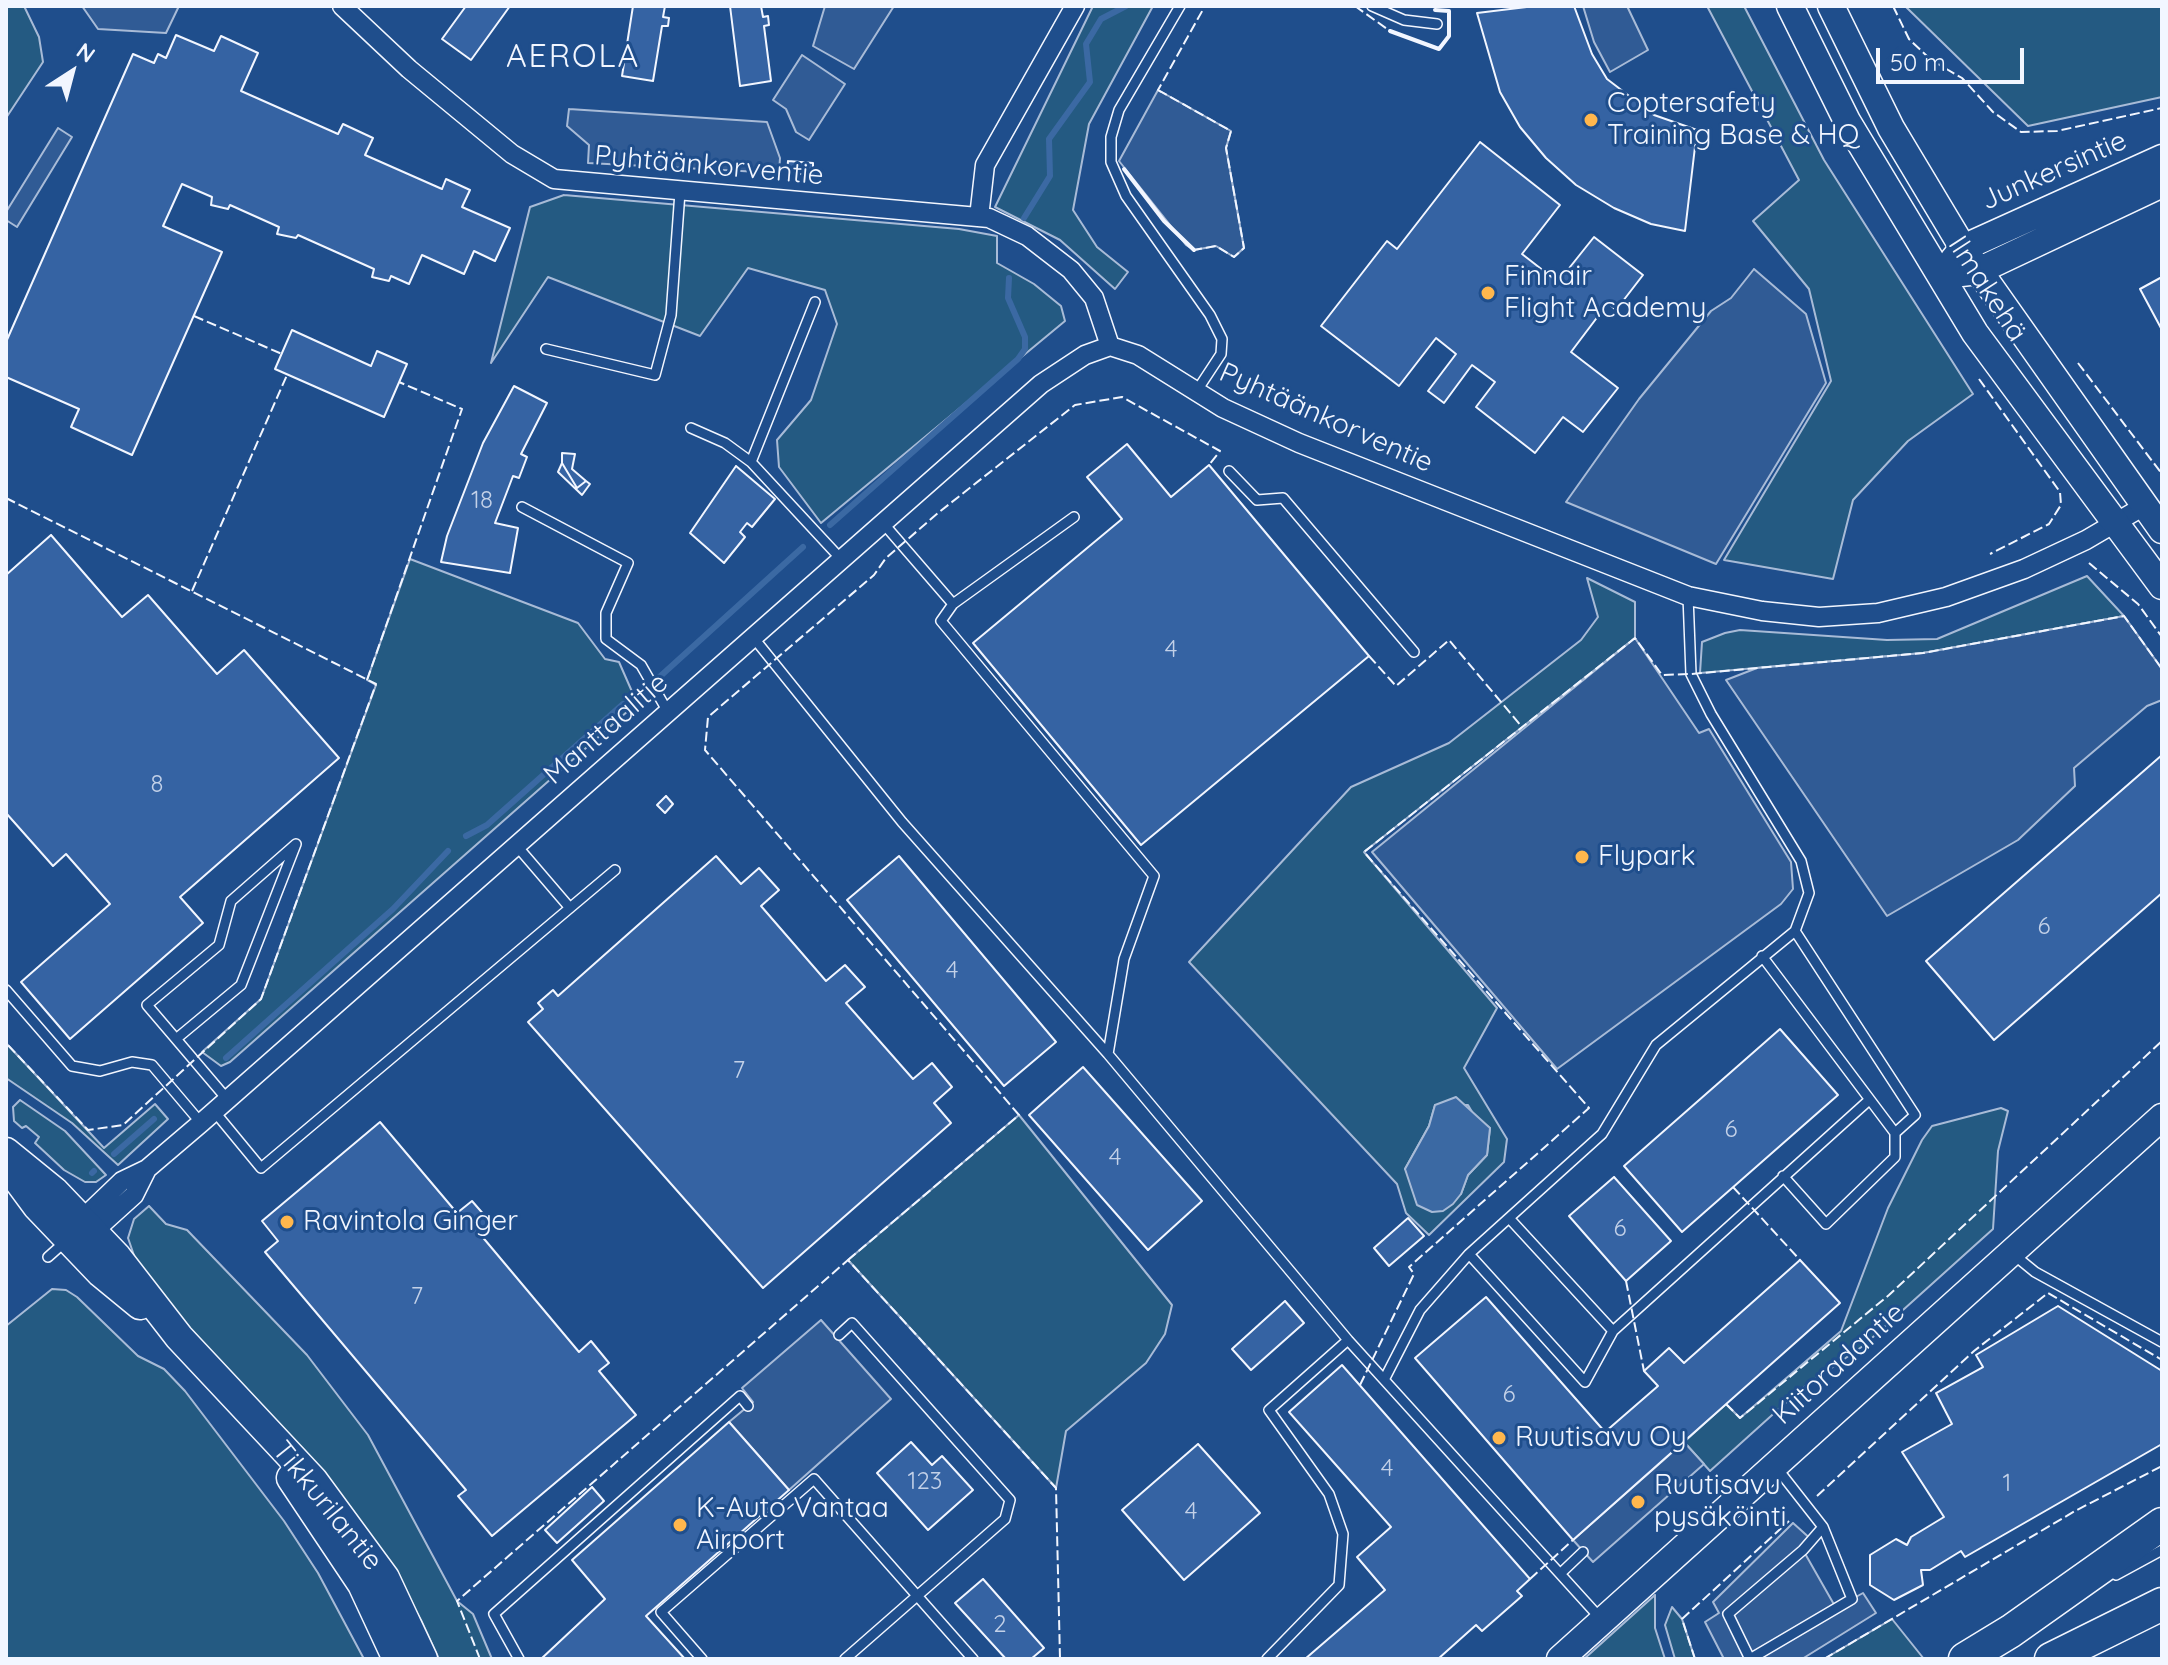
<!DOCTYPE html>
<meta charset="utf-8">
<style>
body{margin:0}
#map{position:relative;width:2168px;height:1665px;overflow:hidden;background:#1f4e8c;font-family:Quicksand,sans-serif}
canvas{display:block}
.frame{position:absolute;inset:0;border:8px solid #f2f6ff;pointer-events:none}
.north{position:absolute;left:32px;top:32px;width:80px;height:80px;-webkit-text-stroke:6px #1f4e8c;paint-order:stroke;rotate:36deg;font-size:22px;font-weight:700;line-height:32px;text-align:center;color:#f2f6ff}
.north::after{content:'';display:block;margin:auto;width:28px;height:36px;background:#f2f6ff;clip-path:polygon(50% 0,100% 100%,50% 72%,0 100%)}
.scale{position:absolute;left:1876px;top:48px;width:148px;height:36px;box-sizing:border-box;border:4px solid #f2f6ff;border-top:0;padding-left:10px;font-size:24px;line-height:28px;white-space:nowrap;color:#f2f6ff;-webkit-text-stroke:6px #1f4e8c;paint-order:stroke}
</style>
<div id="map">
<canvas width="2168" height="1665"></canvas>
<div class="frame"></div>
<div class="north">N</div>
<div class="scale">50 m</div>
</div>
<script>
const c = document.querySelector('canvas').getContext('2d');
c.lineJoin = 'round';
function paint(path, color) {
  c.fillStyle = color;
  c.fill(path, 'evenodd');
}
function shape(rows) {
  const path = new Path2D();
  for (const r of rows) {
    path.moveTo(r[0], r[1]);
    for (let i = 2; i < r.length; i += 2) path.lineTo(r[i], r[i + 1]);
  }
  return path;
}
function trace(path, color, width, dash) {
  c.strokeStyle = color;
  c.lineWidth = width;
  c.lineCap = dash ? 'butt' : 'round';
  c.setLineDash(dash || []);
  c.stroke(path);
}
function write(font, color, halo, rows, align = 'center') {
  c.font = font + ' Quicksand,sans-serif';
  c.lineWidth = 6;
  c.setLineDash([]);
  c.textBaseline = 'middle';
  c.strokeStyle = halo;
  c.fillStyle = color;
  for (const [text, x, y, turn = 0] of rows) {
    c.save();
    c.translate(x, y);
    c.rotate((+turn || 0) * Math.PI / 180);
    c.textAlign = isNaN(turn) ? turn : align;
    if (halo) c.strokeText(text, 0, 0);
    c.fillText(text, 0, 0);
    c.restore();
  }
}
const green = shape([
 [6,6,24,6,39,37,43,62,6,118,6,6],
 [1093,6,1153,6,1089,124,1073,210,1097,247,1128,272,1115,289,1060,240,995,207,1093,6],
 [1707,6,1744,6,1824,160,1973,394,1908,441,1853,500,1833,579,1724,560,1831,381,1809,289,1753,221,1799,180,1707,6],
 [1905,6,2162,6,2162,97,2028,126,1905,6],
 [564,195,959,229,997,236,997,263,1034,284,1061,306,1065,321,821,523,779,467,777,440,811,400,837,324,825,290,748,268,700,336,548,277,491,363,530,207,564,195],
 [410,559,578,623,605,659,619,662,637,703,230,1062,221,1066,202,1052,261,999,376,685,367,680,410,559],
 [2087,576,2124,616,1923,653,1700,673,1702,642,1725,633,1740,630,1887,640,1937,639,2087,576],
 [1587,578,1635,602,1635,638,1364,852,1497,1008,1464,1068,1507,1139,1504,1162,1429,1235,1406,1213,1397,1184,1189,962,1351,787,1449,743,1581,640,1598,617,1587,578],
 [1435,1105,1468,1105,1475,1117,1490,1128,1487,1155,1468,1175,1461,1194,1405,1169,1429,1126,1435,1105],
 [6,1043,104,1148,155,1104,168,1119,118,1165,72,1123,6,1078,6,1043],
 [20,1100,65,1131,106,1175,96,1182,85,1182,64,1170,35,1143,39,1137,26,1126,22,1128,14,1121,13,1107,20,1100],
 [2001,1108,2008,1111,1998,1151,1993,1229,1863,1346,1801,1389,1710,1471,1684,1442,1726,1404,1740,1418,1841,1331,1888,1208,1922,1140,1932,1126,2001,1108],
 [1019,1115,1172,1305,1165,1334,1146,1363,1066,1431,1056,1488,848,1260,1019,1115],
 [149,1206,166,1224,187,1230,307,1355,368,1435,457,1601,473,1614,492,1659,439,1659,421,1620,384,1556,138,1267,128,1238,134,1219,149,1206],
 [52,1289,66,1290,77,1297,138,1356,164,1369,185,1391,284,1521,318,1573,364,1659,6,1659,6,1326,52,1289],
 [1655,1595,1655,1628,1665,1659,1584,1659,1655,1595],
 [1672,1607,1682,1619,1695,1659,1675,1659,1665,1625,1672,1607],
 [1892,1619,1924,1659,1824,1659,1892,1619]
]);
const parking = shape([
 [82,6,179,6,166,33,98,29,82,6],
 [825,6,894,6,854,69,813,46,825,6],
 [1583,6,1627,6,1648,50,1610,72,1594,42,1583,6],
 [802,55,845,84,809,140,796,132,786,109,773,100,802,55],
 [1158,90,1231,131,1226,148,1244,248,1234,257,1216,246,1194,250,1186,245,1119,161,1158,90],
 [569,109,767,122,780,158,779,173,588,163,589,145,567,126,569,109],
 [58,128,72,137,17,227,6,220,6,212,58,128],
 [1754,269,1806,314,1826,383,1716,564,1566,502,1639,399,1711,311,1731,298,1754,269],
 [2124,616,2162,669,2162,700,2147,706,2074,768,2075,786,2018,840,1887,916,1726,680,1757,668,1923,653,2124,616],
 [1635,638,1699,733,1709,729,1791,862,1793,889,1781,904,1557,1069,1372,852,1635,638],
 [821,1320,891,1399,789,1490,729,1422,753,1402,742,1388,821,1320],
 [1684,1442,1704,1464,1593,1562,1573,1540,1684,1442],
 [1793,1523,1813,1541,1803,1550,1836,1608,1863,1593,1876,1613,1802,1659,1724,1659,1705,1622,1719,1613,1713,1602,1793,1523]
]);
const water = shape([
 [1456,1097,1490,1128,1487,1155,1468,1175,1461,1194,1453,1204,1443,1211,1432,1212,1417,1205,1405,1169,1429,1126,1435,1105,1456,1097]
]);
const stream = shape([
 [1024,218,1050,176,1049,139,1090,82,1086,44,1101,19,1126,6],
 [830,525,1018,359,1025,349,1025,337,1008,298,1009,278],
 [655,681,803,547],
 [466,836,487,825,623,704],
 [226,1058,393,909,448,851],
 [114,1154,154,1119],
 [92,1173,94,1171]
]);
const building = shape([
 [466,6,510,6,471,60,442,39,466,6],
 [633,6,665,6,663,17,669,18,668,26,662,26,653,81,622,76,633,6],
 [730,6,761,6,763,17,768,16,769,25,764,26,771,81,740,86,730,6],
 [1535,6,1574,6,1592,54,1607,79,1654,115,1697,130,1685,231,1651,224,1614,208,1576,185,1546,158,1520,127,1500,92,1477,13,1535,6],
 [176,35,214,51,221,36,258,53,241,91,338,134,343,124,373,138,365,155,442,189,446,179,470,190,462,207,510,228,495,261,474,251,464,274,422,255,409,284,391,276,389,281,372,277,374,269,298,235,296,238,277,234,279,227,230,205,228,209,211,205,212,197,182,184,163,226,222,252,132,455,71,427,79,409,6,377,6,342,133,54,154,63,158,54,166,58,176,35],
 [1480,142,1560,205,1522,254,1558,282,1594,237,1643,275,1616,310,1608,303,1571,352,1618,388,1583,432,1563,417,1535,453,1476,407,1495,382,1472,365,1444,403,1428,391,1456,354,1436,338,1399,386,1321,326,1387,241,1397,249,1480,142],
 [788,161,813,163,813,175,787,173,788,161],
 [2162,277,2162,330,2140,289,2162,277],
 [292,330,371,366,377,351,407,364,384,417,275,369,292,330],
 [514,386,547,403,521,454,527,457,519,478,513,476,495,523,518,528,510,573,441,562,447,536,483,443,514,386],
 [1127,444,1171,497,1209,465,1369,656,1141,845,973,643,1122,519,1087,477,1127,444],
 [562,453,575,454,572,469,586,481,577,488,562,463,562,453],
 [562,463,577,488,586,481,590,484,582,495,558,472,562,463],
 [736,466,775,499,752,527,747,523,740,532,745,537,724,563,690,533,736,466],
 [51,535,122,617,148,595,217,674,244,650,339,758,180,897,203,923,70,1039,21,982,110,904,66,854,53,866,6,813,6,575,51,535],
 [2162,755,2162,893,1994,1040,1926,961,2162,755],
 [666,796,673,804,665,813,657,805,666,796],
 [716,856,741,884,759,868,779,890,761,906,826,981,845,965,865,987,846,1003,913,1079,932,1063,952,1087,934,1103,951,1123,763,1288,528,1022,543,1009,538,1003,553,990,558,996,716,856],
 [899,856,1056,1042,1004,1086,847,900,899,856],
 [1780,1029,1838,1095,1682,1232,1624,1166,1780,1029],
 [1083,1067,1202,1201,1148,1250,1029,1115,1083,1067],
 [380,1122,457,1213,472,1201,492,1224,480,1234,579,1352,591,1341,609,1363,599,1371,636,1415,492,1536,458,1496,466,1490,265,1252,278,1241,262,1221,380,1122],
 [1614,1177,1671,1241,1626,1281,1569,1216,1614,1177],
 [1408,1218,1424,1236,1389,1266,1374,1248,1408,1218],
 [1800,1260,1840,1303,1573,1540,1415,1358,1486,1297,1605,1432,1658,1386,1644,1371,1669,1348,1684,1363,1800,1260],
 [1285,1301,1304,1323,1251,1370,1232,1349,1285,1301],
 [2058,1306,2162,1371,2162,1444,1965,1557,1961,1551,1930,1570,1921,1570,1923,1585,1894,1600,1870,1585,1870,1555,1896,1539,1907,1545,1911,1537,1944,1517,1902,1452,1952,1424,1936,1393,1983,1367,1976,1355,2058,1306],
 [1342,1365,1530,1579,1517,1591,1522,1596,1482,1631,1476,1625,1438,1659,1305,1659,1385,1590,1357,1557,1391,1527,1289,1412,1342,1365],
 [729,1422,789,1490,646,1616,685,1659,541,1659,605,1599,572,1560,729,1422],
 [911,1442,932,1465,942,1456,973,1490,928,1530,877,1473,911,1442],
 [1198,1444,1260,1513,1184,1580,1122,1510,1198,1444],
 [592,1487,604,1501,557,1543,545,1530,592,1487],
 [983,1579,1044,1648,1031,1659,1006,1659,955,1603,983,1579]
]);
const service = shape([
 [1180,6,1119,110,1111,137,1111,162,1126,196,1210,315,1222,339,1221,354,1196,392],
 [1372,6,1404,20,1437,24],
 [546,349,655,375,671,315,680,192],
 [691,428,725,443,751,462,841,559],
 [751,462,815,302],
 [1229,471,1257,500,1283,498,1414,652],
 [522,507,628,563,606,613,606,639,641,665,668,712],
 [1074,517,953,604,941,621,1154,876,1124,959,1108,1054,1348,1340,1601,1619],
 [883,523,953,604],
 [753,637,902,822,1108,1054],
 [516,845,570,908],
 [1795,931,1915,1115,1895,1133],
 [1762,956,1895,1133,1895,1157,1826,1224,1783,1176],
 [6,990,72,1066,100,1071,132,1062,152,1065,201,1123],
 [176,1039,241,985,296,844,231,901,219,945,147,1005,176,1039,227,1099],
 [214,1111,261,1168,615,870],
 [1509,1218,1613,1331,1868,1101],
 [1469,1254,1585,1382,1613,1331],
 [2013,1254,2035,1272,2162,1342],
 [48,1257,66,1241],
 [839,1335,852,1323,1010,1500,1005,1519,845,1659],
 [1385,1378,1420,1310,1469,1254,1602,1134,1656,1045,1795,931,1809,893,1801,861,1711,714,1691,674,1688,596],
 [1776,1467,1823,1527,1852,1599,1750,1659,1728,1614,1803,1550,1823,1527],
 [1561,1573,1583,1552],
 [2116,1575,2162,1550],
 [519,1659,494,1614,740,1396,748,1406],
 [702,1659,661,1612,814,1479,973,1659],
 [1267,1659,1339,1585,1343,1534,1329,1494,1269,1410,1348,1340]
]);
const minor = shape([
 [342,6,409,69,512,154,554,179,989,218,1027,236,1071,270,1094,298,1110,346],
 [979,217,985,165,1075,6],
 [1110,346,1138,355,1223,408,1299,443,1688,596,1762,611,1819,617,1878,613,1946,597,2024,569,2086,540,2144,506],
 [76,1225,122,1181,147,1169,201,1123,1041,384,1085,355,1110,346],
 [84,1234,93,1232,134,1195,147,1169]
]);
const secondary = shape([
 [1790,6,1847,121,1975,333,2162,586],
 [1831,6,1891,128,1963,248,2162,530],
 [1953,260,1963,248,2162,158],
 [1961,273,1978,271,2162,184],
 [1560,1659,2162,1117]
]);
const primary = shape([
 [6,1152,54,1191,117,1257,179,1337,313,1480,385,1578,423,1659],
 [9,1168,37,1206,101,1273,140,1305],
 [291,1478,362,1584,397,1659]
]);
const motorway = shape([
 [1965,1659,2011,1631,2162,1524],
 [2051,1659,2162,1604]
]);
const fence = shape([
 [1355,6,1390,31],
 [1893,6,1909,39,1931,60,1962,78,1993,112,2021,132,2057,131,2162,108],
 [1158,90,1231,131,1226,148,1244,248,1234,257,1216,246,1194,250],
 [1161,92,1158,90,1205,6],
 [194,316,282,354],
 [2078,363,2162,474],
 [1979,379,2060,492,2061,505,2049,524,1990,554],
 [6,498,376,684,261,999,123,1125,88,1130,6,1043],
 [2089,563,2138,604,2162,637],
 [192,591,287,375],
 [1369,656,1396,686,1449,640,1522,727],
 [367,680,462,409,399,382],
 [1733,1187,1800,1260],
 [848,1260,1019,1115,705,750,708,717,874,575,886,558,938,513,1075,405,1122,397,1220,451,1209,465],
 [1626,1281,1644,1371],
 [1360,1385,1414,1274,1409,1267,1589,1108,1364,852,1635,638,1662,675,1691,674,1923,653,2124,616,2162,669],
 [1726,1404,1740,1418,1889,1295,2162,1041],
 [1817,1496,1974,1351,2048,1293,2162,1360],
 [1530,1579,1573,1540],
 [480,1659,457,1601,848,1260,1056,1488,1060,1659],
 [1695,1659,1682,1619,1789,1521],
 [1824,1659,2075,1511,2162,1466]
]);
const wall = shape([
 [1390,31,1439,49,1449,36,1449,11,1435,10],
 [1124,169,1164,221,1194,250]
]);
const markers = [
 [1591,120,8,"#ffb74d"],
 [1488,293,8,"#ffb74d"],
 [1582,857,8,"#ffb74d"],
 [287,1222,8,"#ffb74d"],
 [1499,1438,8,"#ffb74d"],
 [1638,1502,8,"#ffb74d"],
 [680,1525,8,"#ffb74d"]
];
const numberNames = [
 ["18",482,501],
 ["4",1171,650],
 ["8",157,785],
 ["6",2044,927],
 ["4",952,971],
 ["7",739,1071],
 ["6",1731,1130],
 ["4",1115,1158],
 ["6",1620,1229],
 ["7",417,1297],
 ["6",1509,1395],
 ["4",1387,1469],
 ["123",925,1482],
 ["1",2007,1484],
 ["4",1191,1512],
 ["2",1000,1625]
];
const poiNames = [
 ["Coptersafety",1607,104],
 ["Training Base & HQ",1607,136],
 ["Finnair",1504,277],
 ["Flight Academy",1504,309],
 ["Flypark",1598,857],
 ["Ravintola Ginger",303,1222],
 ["Ruutisavu Oy",1515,1438],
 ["Ruutisavu",1654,1486],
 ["pysäköinti",1654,1518],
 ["K-Auto Vantaa",696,1509],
 ["Airport",696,1541]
];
const streetNames = [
 ["Pyhtäänkorventie",709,166,5],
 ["Junkersintie",2054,171,-24],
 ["Ilmakehä",1987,289,57],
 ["Pyhtäänkorventie",1326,418,24],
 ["Manttaalitie",606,729,-41],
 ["Kiitoradantie",1839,1364,-42],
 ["Tikkurilantie",327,1506,51]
];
const quarterNames = [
 ["AEROLA",573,57]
];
paint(green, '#245a82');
trace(green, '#a8bbd7', 2);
paint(parking, '#305b95');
trace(parking, '#a8bbd7', 2);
paint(water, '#3b69a3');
trace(water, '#a8bbd7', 2);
trace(stream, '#3b69a3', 6);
paint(building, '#3563a3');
trace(building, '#f2f6ff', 2);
trace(service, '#f2f6ff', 12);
trace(minor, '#f2f6ff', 21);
trace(secondary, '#f2f6ff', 29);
trace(primary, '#f2f6ff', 31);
trace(motorway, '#f2f6ff', 35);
trace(service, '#1f4e8c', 9);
trace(minor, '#1f4e8c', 18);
trace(secondary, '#1f4e8c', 26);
trace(primary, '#1f4e8c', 28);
trace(motorway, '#1f4e8c', 32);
trace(fence, '#f2f6ff', 2, [10, 4]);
trace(wall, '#f2f6ff', 4);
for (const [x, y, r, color] of markers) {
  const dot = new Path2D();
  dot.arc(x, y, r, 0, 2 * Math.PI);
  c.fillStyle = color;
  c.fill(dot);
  trace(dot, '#1f4e8c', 3);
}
write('24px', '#c3d1e8', null, numberNames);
write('28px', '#f2f6ff', '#1f4e8c', poiNames, 'left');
write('28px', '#f2f6ff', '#1f4e8c', streetNames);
c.letterSpacing = '2px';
write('32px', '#f2f6ff', '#1f4e8c', quarterNames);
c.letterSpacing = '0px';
</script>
